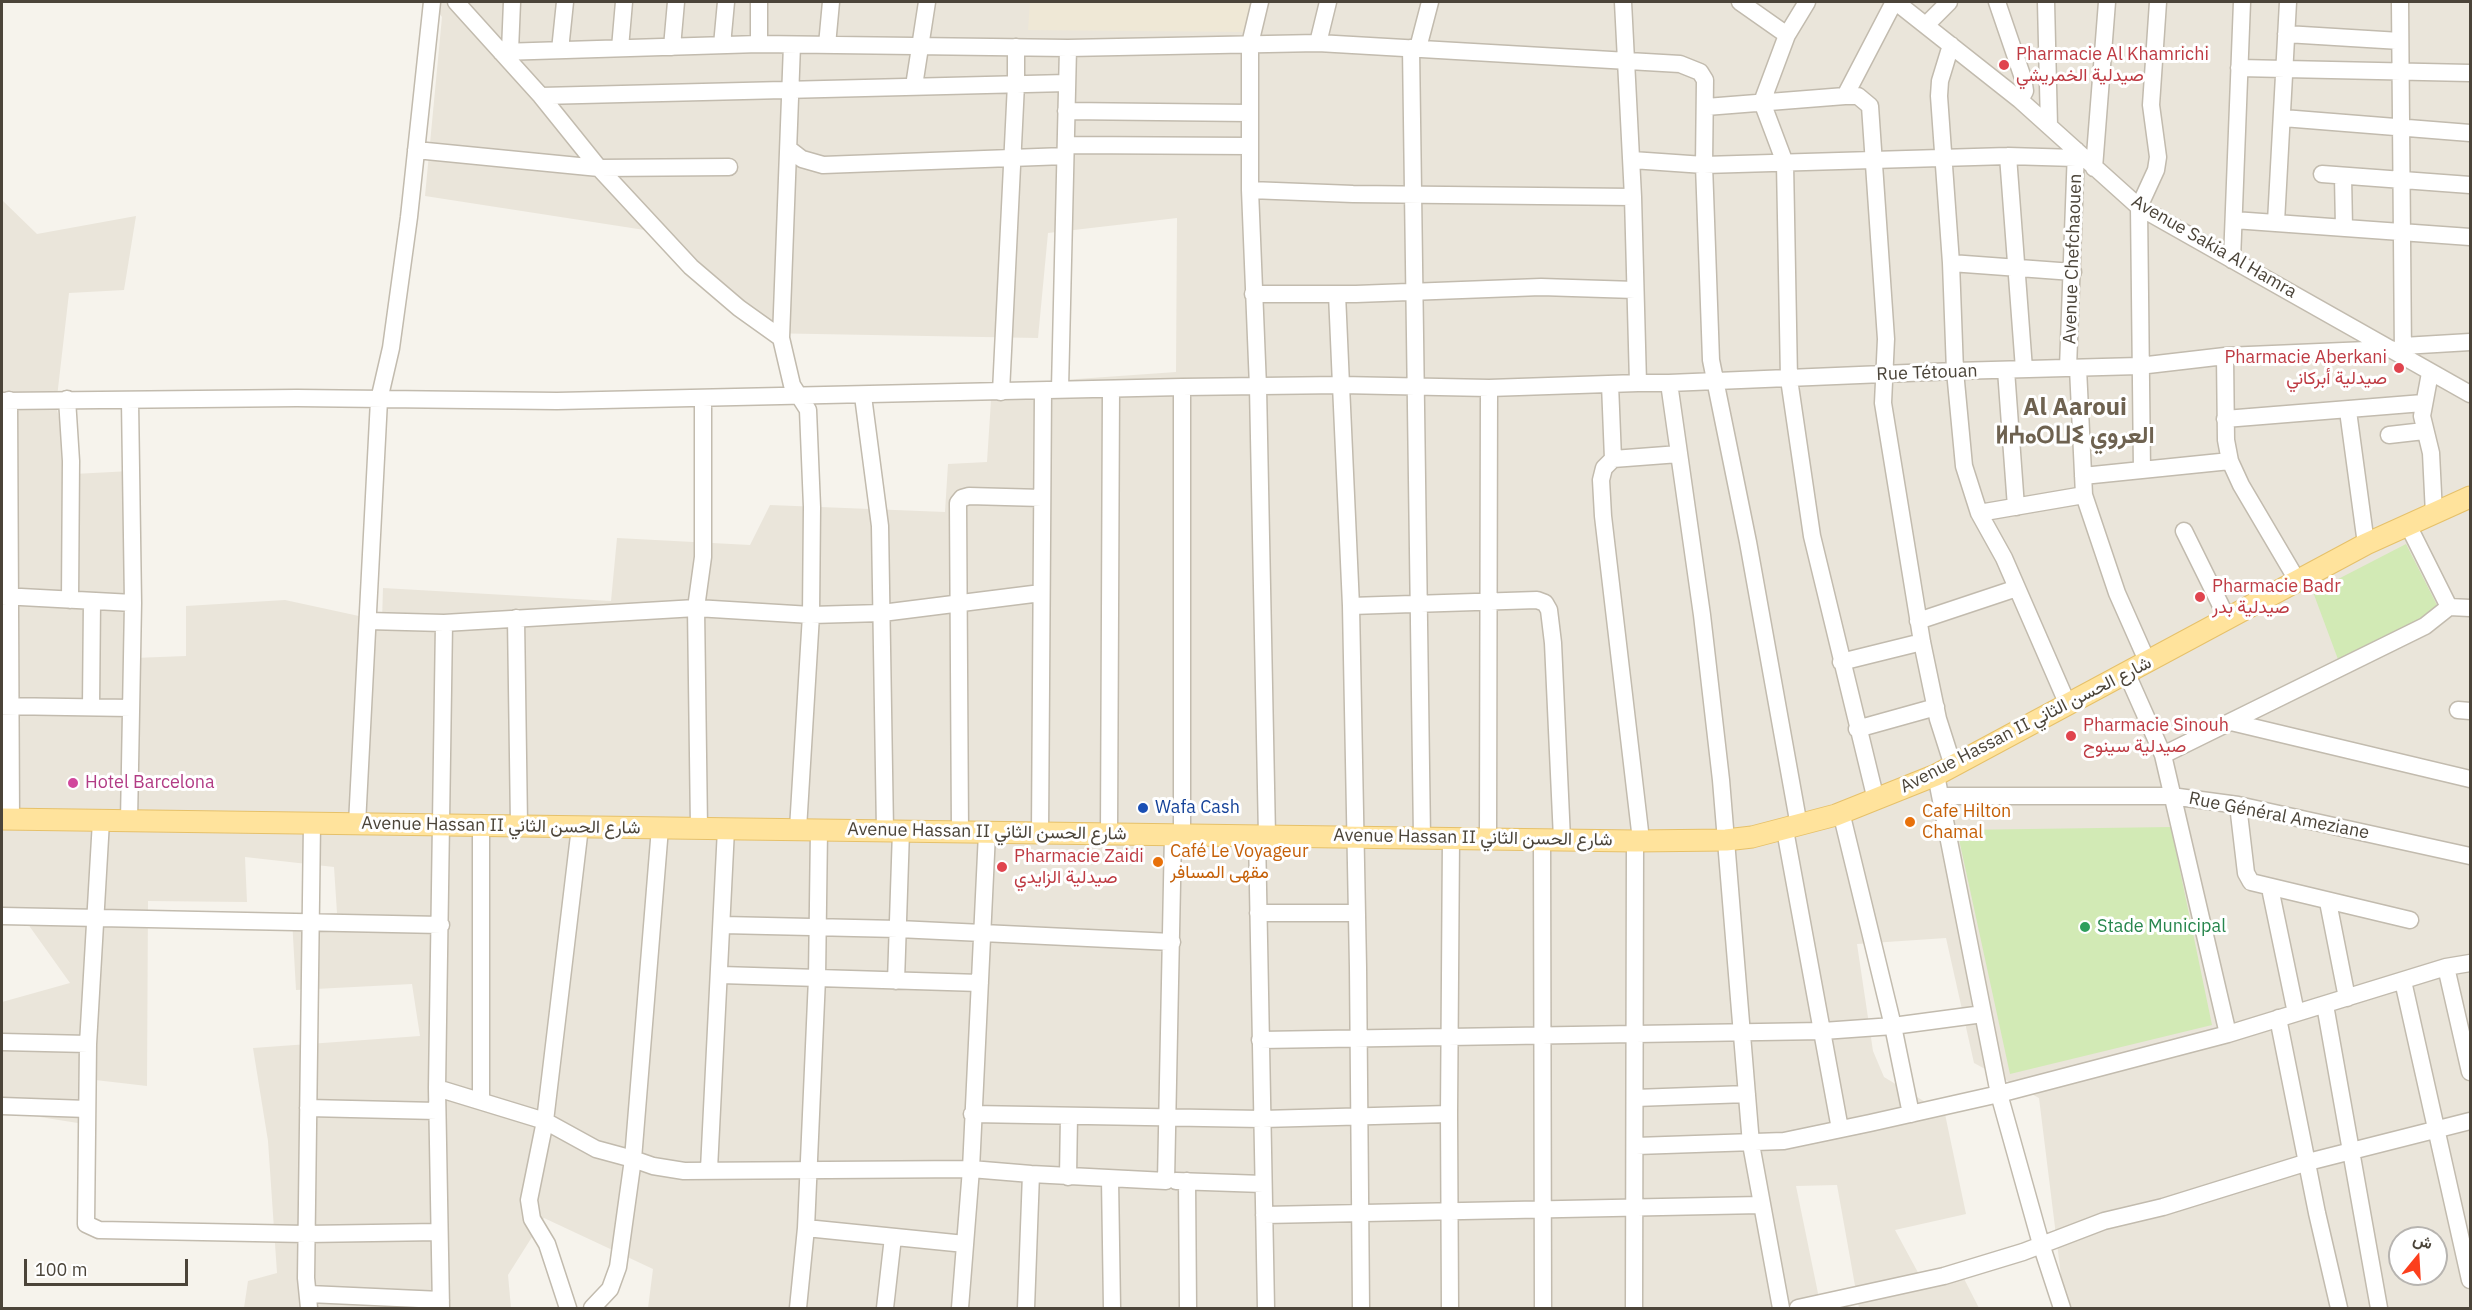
<!DOCTYPE html>
<meta charset="utf-8">
<style>
body{margin:0}
#map{position:relative;width:2472px;height:1310px;overflow:hidden;background:#f6f3ec;font-family:"IBM Plex Sans",Vazirmatn,sans-serif}
canvas{display:block}
.frame{position:absolute;inset:0;border:3px solid #4b4439;pointer-events:none}
.north{position:absolute;left:2388px;top:1226px;width:60px;height:60px;box-sizing:border-box;background:#fff;border:2px solid #b7b4b0;border-radius:50%;rotate:18deg;font-size:16px;font-weight:700;line-height:24px;text-align:center;color:#4b4439}
.north::after{content:'';display:block;margin:auto;width:21px;height:27px;background:#fc3f1d;clip-path:polygon(50% 0,100% 100%,50% 72%,0 100%)}
.scale{position:absolute;left:24px;top:1259px;width:164px;height:27px;box-sizing:border-box;border:3px solid #4b4439;border-top:0;padding-left:8px;font-size:18px;line-height:21px;white-space:nowrap;color:#4b4439;-webkit-text-stroke:4px #fff;paint-order:stroke}
</style>
<div id="map">
<canvas width="2472" height="1310"></canvas>
<div class="frame"></div>
<div class="north">ش</div>
<div class="scale">100 m</div>
</div>
<script>
const c = document.querySelector('canvas').getContext('2d');
c.lineJoin = 'round';
function paint(path, color) {
  c.fillStyle = color;
  c.fill(path, 'evenodd');
}
function shape(rows) {
  const path = new Path2D();
  for (const r of rows) {
    path.moveTo(r[0], r[1]);
    for (let i = 2; i < r.length; i += 2) path.lineTo(r[i], r[i + 1]);
  }
  return path;
}
function trace(path, color, width, dash) {
  c.strokeStyle = color;
  c.lineWidth = width;
  c.lineCap = dash ? 'butt' : 'round';
  c.setLineDash(dash || []);
  c.stroke(path);
}
function write(font, color, halo, rows, align = 'center') {
  c.font = font + ' "IBM Plex Sans",Vazirmatn,"Noto Sans Tifinagh",sans-serif';
  c.lineWidth = 6;
  c.setLineDash([]);
  c.textBaseline = 'middle';
  c.strokeStyle = halo;
  c.fillStyle = color;
  for (const [text, x, y, turn = 0] of rows) {
    c.save();
    c.translate(x, y);
    c.rotate((+turn || 0) * Math.PI / 180);
    c.textAlign = isNaN(turn) ? turn : align;
    if (halo) c.strokeText(text, 0, 0);
    c.fillText(text, 0, 0);
    c.restore();
  }
}
const residential = shape([
 [430,2,2470,2,2470,1308,2065,1308,2039,1098,1974,1063,1946,938,1857,944,1873,1051,1884,1077,1945,1114,1966,1214,1895,1230,1921,1278,1958,1267,1979,1308,1859,1308,1837,1185,1796,1186,1821,1308,648,1308,653,1269,544,1218,508,1275,511,1308,244,1308,248,1281,277,1273,268,1141,253,1048,420,1036,412,984,296,990,292,919,337,913,334,867,245,857,247,902,148,901,147,1086,78,1078,84,1124,2,1111,2,1002,70,983,25,920,2,916,2,200,37,234,136,216,124,290,69,293,56,406,74,474,131,471,134,658,186,656,186,606,285,600,382,621,383,588,611,601,617,538,750,545,770,505,945,512,948,464,987,462,992,385,1176,372,1177,218,1048,233,1038,338,761,333,651,231,425,196,442,17],
 [2400,1238,2436,1238,2436,1274,2400,1274]
]);
const education = shape([
 [1030,2,1251,2,1244,32,1028,30]
]);
const green = shape([
 [2406,544,2440,611,2339,662,2313,592],
 [2171,827,2212,1025,2010,1074,1957,830]
]);
const minor = shape([
 [456,2,541,96,599,168,691,267,739,308,781,338],
 [1260,2,1250,44,1250,190,1353,194,1633,197],
 [1740,2,1787,35,1807,2],
 [1896,2,2020,100,2139,207,2470,394],
 [1997,2,2023,78,2025,91,2020,100],
 [2046,2,2049,126],
 [2400,2,2403,356],
 [1926,25,1949,2],
 [2286,34,2400,41],
 [1787,35,1762,102,1785,163,1789,379,1812,536,1876,800],
 [1318,43,1328,2],
 [759,44,1068,48,1318,43,1680,64,1700,72,1705,80,1704,165,1632,160],
 [722,45,726,2],
 [792,45,781,338,792,385,808,410,812,507,811,615,798,829],
 [827,45,831,2],
 [1951,45,1940,81,1939,96,1951,263,1955,371,1964,466,1979,513,2004,558,2068,705],
 [672,47,676,2],
 [620,48,624,2],
 [1411,48,1422,838],
 [1418,48,1430,2],
 [560,50,565,2],
 [510,51,512,2],
 [501,52,759,44,759,2],
 [2239,68,2470,73],
 [914,86,927,2],
 [541,96,1067,83],
 [1845,96,1894,2],
 [1706,107,1845,96,1858,96,1870,106,1886,339,1883,403,1922,642,1938,719,1953,766],
 [1066,111,1250,113],
 [2283,118,2470,133],
 [1066,145,1250,146],
 [789,149,802,159,823,165,1065,156],
 [416,150,599,168,729,167],
 [2008,156,2024,369],
 [2094,168,2107,2],
 [2322,174,2470,185],
 [2343,176,2344,228],
 [1250,190,1258,387,1267,836],
 [2234,220,2470,237],
 [2276,222,2288,2],
 [2232,260,2242,2],
 [1951,263,2073,272],
 [1253,294,1356,294,1541,287,1635,290],
 [1337,294,1341,385,1489,388,1638,383,1633,197,1623,2],
 [2403,346,2470,342],
 [2225,356,2226,440,2230,461,2241,485,2297,580],
 [2068,368,2076,150],
 [2078,368,2084,495,2117,593,2148,663],
 [2006,370,2016,507],
 [2430,373,2422,416,2431,453,2434,514],
 [1638,383,1669,383],
 [1610,384,1613,459],
 [1060,389,1068,48],
 [1001,392,1016,84,1016,47],
 [863,396,880,526,885,831],
 [67,399,71,461,70,600],
 [9,400,11,819],
 [2,401,297,398,557,401,1182,387],
 [2348,411,2366,544],
 [2225,419,2423,403],
 [2389,435,2424,431],
 [2142,470,2139,207,2156,170,2158,157,2151,105,2158,2],
 [2083,476,2230,461],
 [1979,513,2084,495],
 [2408,525,2449,607],
 [2184,531,2227,618],
 [2,596,133,603],
 [516,618,519,825],
 [368,621,444,623,437,1088,441,1308],
 [1918,621,2017,588],
 [444,623,696,608,811,615,882,613,1041,593],
 [1841,662,1922,642],
 [2127,674,2163,755,2228,1034],
 [2,706,131,708],
 [91,707,92,601],
 [2458,710,2470,711],
 [2231,722,2470,779],
 [1857,729,1936,707],
 [2163,755,2425,626,2449,607,2470,608],
 [1936,775,1999,1094,2041,1244,2062,1308],
 [1942,796,2171,796,2238,805,2470,856],
 [2238,805,2246,873,2251,882,2410,920],
 [1841,812,1893,1026,1911,1114],
 [101,821,88,1044,86,1224,99,1230,306,1234,439,1232],
 [129,821,133,603,130,401],
 [357,824,379,400,391,348,409,217,432,2],
 [1799,826,1748,542,1711,360,1704,165,2008,156,2076,158],
 [699,828,696,608,703,557,703,399],
 [1785,830,1840,1129],
 [960,832,958,503,962,498,969,496,1042,498],
 [1040,833,1043,391],
 [1109,834,1111,389],
 [1182,834,1182,387,1341,385,1351,606],
 [1257,835,1266,1308],
 [1488,838,1489,388],
 [1542,839,1543,1308],
 [1641,840,1603,516,1601,480,1604,468,1613,459,1679,454],
 [2270,888,2296,1013],
 [2328,902,2347,998],
 [1258,913,1357,913],
 [2,916,441,925],
 [723,925,898,929,1172,942],
 [2446,967,2470,1072],
 [721,975,980,983],
 [896,981,901,831],
 [2403,981,2470,1280],
 [2325,1005,2379,1308],
 [2278,1018,2317,1213,2339,1308],
 [1260,1040,1823,1031,1893,1026,1983,1014],
 [2,1042,88,1044],
 [437,1088,545,1121,596,1149,633,1159,660,828],
 [1635,1098,1747,1094],
 [481,1101,481,825],
 [2,1106,87,1109],
 [308,1108,437,1111],
 [972,1114,1262,1119,1449,1114],
 [1636,1146,1784,1141,1870,1123,1999,1094,2228,1034,2446,967,2470,963],
 [709,1169,726,829],
 [1068,1177,1069,1116],
 [1110,1179,1112,1308],
 [1176,1181,1263,1184],
 [1187,1181,1188,1308],
 [1264,1215,1761,1205],
 [806,1228,965,1244],
 [309,1294,441,1300],
 [309,1308,306,1278,312,823],
 [568,1308,547,1244,532,1219,529,1200,545,1121,580,827],
 [592,1308,610,1289,618,1267,633,1159,653,1166,684,1171,971,1169,1031,1174,1166,1181,1173,834],
 [798,1308,806,1228,817,978,819,830],
 [885,1308,893,1237],
 [960,1308,971,1169,987,833],
 [1026,1308,1031,1174],
 [1361,1308,1358,967,1351,606,1537,600,1545,603,1549,610,1553,643,1562,839],
 [1450,1308,1449,1114,1451,838],
 [1634,1308,1635,841],
 [1781,1308,1751,1144,1721,780,1702,615,1669,383,1955,371,2139,366,2225,356,2391,349],
 [1798,1308,1944,1276,2023,1252,2104,1221,2163,1207,2308,1162,2470,1121]
]);
const major = shape([
 [2,819,1635,841,1726,840,1752,837,1836,815,1936,775,2366,544,2470,497]
]);
const markers = [
 [2004,65,6,"#e0444e"],
 [2399,368,6,"#e0444e"],
 [2200,597,6,"#e0444e"],
 [2071,736,6,"#e0444e"],
 [73,783,6,"#d1479c"],
 [1143,808,6,"#1a4fb4"],
 [1910,822,6,"#e8710a"],
 [1158,862,6,"#e8710a"],
 [1002,867,6,"#e0444e"],
 [2085,927,6,"#2e9e5b"]
];
const healthNames = [
 ["Pharmacie Al Khamrichi",2016,55],
 ["صيدلية الخمريشي",2016,76],
 ["Pharmacie Aberkani",2387,358,"right"],
 ["صيدلية أبركاني",2387,379,"right"],
 ["Pharmacie Badr",2212,587],
 ["صيدلية بدر",2212,608],
 ["Pharmacie Sinouh",2083,726],
 ["صيدلية سينوح",2083,747],
 ["Pharmacie Zaidi",1014,857],
 ["صيدلية الزايدي",1014,878]
];
const streetNames = [
 ["Avenue Sakia Al Hamra",2214,247,30],
 ["Avenue Chefchaouen",2073,259,-88],
 ["Rue Tétouan",1927,373,-2],
 ["Avenue Hassan II شارع الحسن الثاني",2026,725,-27],
 ["Rue Général Ameziane",2279,816,11],
 ["Avenue Hassan II شارع الحسن الثاني",501,826,1],
 ["Avenue Hassan II شارع الحسن الثاني",987,832,1],
 ["Avenue Hassan II شارع الحسن الثاني",1473,838,1]
];
const hotelNames = [
 ["Hotel Barcelona",85,783]
];
const transitNames = [
 ["Wafa Cash",1155,808]
];
const foodNames = [
 ["Cafe Hilton",1922,812],
 ["Chamal",1922,833],
 ["Café Le Voyageur",1170,852],
 ["مقهى المسافر",1170,873]
];
const leisureNames = [
 ["Stade Municipal",2097,927]
];
const districtNames = [
 ["Al Aaroui",2075,408],
 ["ⵍⵄⴰⵔⵡⵉ العروي",2075,436]
];
paint(residential, '#eae5da');
paint(education, '#efe8d6');
paint(green, '#d2eab5');
trace(minor, '#c2bbae', 19);
trace(major, '#e6c16a', 23);
trace(minor, '#fff', 16);
trace(major, '#ffe39c', 21);
for (const [x, y, r, color] of markers) {
  const dot = new Path2D();
  dot.arc(x, y, r, 0, 2 * Math.PI);
  c.fillStyle = color;
  c.fill(dot);
  trace(dot, '#fff', 2);
}
write('18px', '#be3a42', '#fff', healthNames, 'left');
write('18px', '#4b4439', '#fff', streetNames);
write('18px', '#b23c85', '#fff', hotelNames, 'left');
write('18px', '#164399', '#fff', transitNames, 'left');
write('18px', '#c56008', '#fff', foodNames, 'left');
write('18px', '#27864d', '#fff', leisureNames, 'left');
write('bold 24px', '#6e6250', '#fff', districtNames);
</script>
